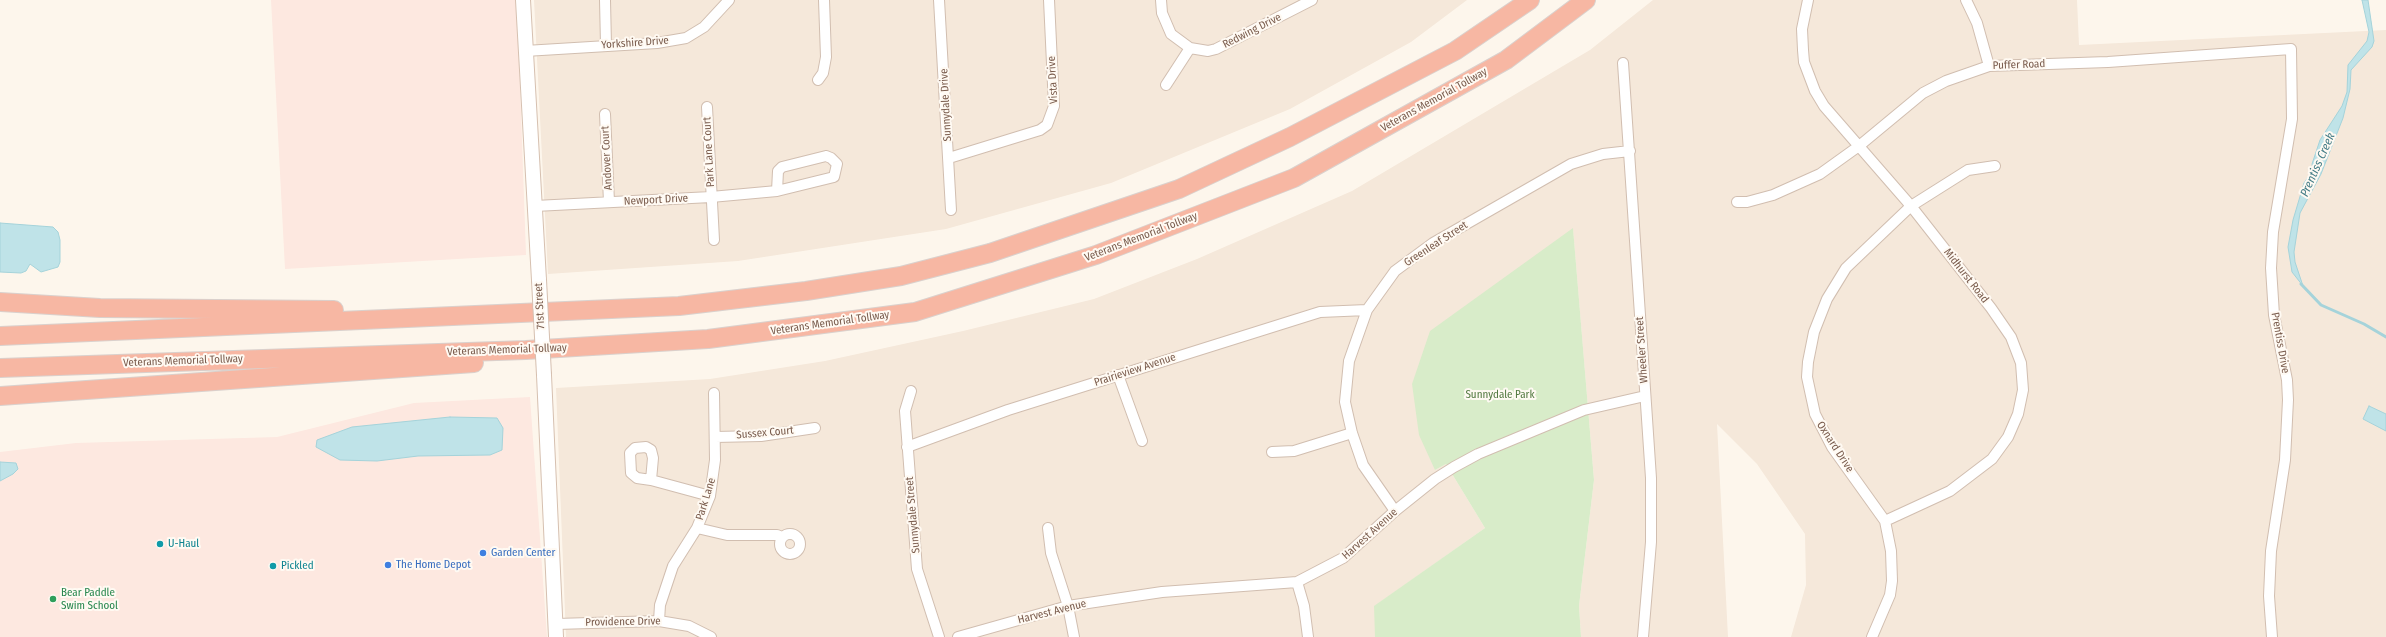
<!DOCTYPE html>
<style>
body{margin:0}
canvas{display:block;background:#fdf6ec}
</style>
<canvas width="2386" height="637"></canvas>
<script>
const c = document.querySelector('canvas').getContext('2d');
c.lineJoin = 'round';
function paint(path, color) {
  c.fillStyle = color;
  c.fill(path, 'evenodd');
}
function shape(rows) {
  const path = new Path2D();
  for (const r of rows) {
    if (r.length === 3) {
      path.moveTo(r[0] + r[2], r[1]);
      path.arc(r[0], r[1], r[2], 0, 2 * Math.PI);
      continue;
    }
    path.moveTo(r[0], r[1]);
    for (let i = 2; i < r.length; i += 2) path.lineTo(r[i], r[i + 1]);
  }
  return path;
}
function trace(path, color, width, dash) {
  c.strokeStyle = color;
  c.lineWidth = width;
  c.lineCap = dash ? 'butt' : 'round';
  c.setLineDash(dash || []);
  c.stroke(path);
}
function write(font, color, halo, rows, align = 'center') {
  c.font = font + ' "Fira Sans Condensed",sans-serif';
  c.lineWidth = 4;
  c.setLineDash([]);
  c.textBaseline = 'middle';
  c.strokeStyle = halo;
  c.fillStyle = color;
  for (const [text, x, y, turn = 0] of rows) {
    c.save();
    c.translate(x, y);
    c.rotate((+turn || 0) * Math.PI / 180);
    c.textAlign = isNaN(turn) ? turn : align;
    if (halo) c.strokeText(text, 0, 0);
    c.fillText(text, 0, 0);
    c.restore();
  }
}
const residential = shape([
 [534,0,1467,0,1411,42,1290,109,1111,183,946,229,738,261,548,274],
 [1653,0,2077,0,2079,45,2386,30,2386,637,1791,637,1806,585,1805,534,1757,464,1717,424,1728,637,1581,637,1579,606,1594,480,1573,229,1435,470,1446,464,1485,528,1375,606,1375,637,566,637,556,388,710,379,825,361,963,331,1094,299,1197,259,1352,191,1590,50]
]);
const commercial = shape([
 [271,0,517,0,526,255,285,269],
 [530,397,547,637,0,637,0,452,76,443,277,437,414,403]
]);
const green = shape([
 [1573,228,1594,480,1579,606,1581,637,1375,637,1374,606,1485,528,1446,464,1435,470,1419,435,1412,384,1430,331]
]);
const water = shape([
 [2362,0,2368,0,2374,41,2372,47,2351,70,2350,89,2343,118,2321,174,2300,213,2294,252,2295,262,2303,286,2292,272,2288,247,2293,220,2304,183,2313,170,2312,164,2320,140,2342,106,2347,92,2348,65,2367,41,2369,32,2362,0],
 [0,223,53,227,58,232,60,240,60,262,58,267,41,272,30,264,26,271,21,273,0,272,0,223],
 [2369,406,2386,414,2386,431,2363,419,2369,406],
 [450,417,497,418,503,428,502,450,490,455,418,456,377,461,340,460,316,447,317,440,352,427,450,417],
 [0,462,16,463,18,469,13,474,0,481,0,462]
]);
const stream = shape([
 [2301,284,2321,305,2364,324,2386,337]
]);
const street = shape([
 [605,0,606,45],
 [939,0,951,210],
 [1161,0,1162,13,1171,34,1190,48,1208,51,1216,49,1312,0],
 [1808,0,1802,29,1803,50,1804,62,1815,91,1824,106,1911,206,1991,308,2011,337,2021,363,2023,390,2018,414,2008,437,1992,459,1950,491,1885,521],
 [1966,0,1977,23,1989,66],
 [525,51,657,43,686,38,704,27,729,0],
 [1623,63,1651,478,1651,542,1643,637],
 [818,80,823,73,826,57,824,0],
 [1166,85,1190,48],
 [707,107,714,240],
 [605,114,609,202],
 [826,156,831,158,837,164,834,177,777,191,778,171,782,167,826,156],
 [949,158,1040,130,1047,125,1054,106,1049,0],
 [1737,202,1747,202,1773,195,1820,174,1859,146,1923,93,1946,81,1989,66,2108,62,2291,49,2292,119,2273,232,2271,268,2274,315,2287,380,2288,400,2285,460,2271,551,2269,596,2272,637],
 [535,206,711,197,777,191],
 [1118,375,1142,441],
 [911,391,905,411,917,569,939,637],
 [715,437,761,436,815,428],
 [907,447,1008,410,1320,312,1367,310],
 [1272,452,1294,451,1352,433],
 [651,480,637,478,631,473,630,453,635,448,646,447,651,450,653,458,651,480,710,496],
 [1395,511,1363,465,1352,433,1345,402,1349,361,1367,310,1395,271,1433,243,1571,164,1603,154,1630,151],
 [697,528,727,535,777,535,782,537],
 [1048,528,1051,553,1068,606,1074,637],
 [790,544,10],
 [1297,582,1304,606,1308,637],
 [659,621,660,605,673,566,697,528,710,496,715,460,714,393],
 [556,624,659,621,689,626,711,637],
 [958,637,1068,606,1162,592,1297,582,1343,558,1395,511,1435,479,1454,467,1478,454,1584,410,1645,396],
 [1872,637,1890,595,1892,581,1891,551,1885,521,1832,447,1815,414,1807,377,1808,362,1814,332,1827,299,1846,268,1911,206,1968,170,1995,166]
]);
const secondary = shape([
 [523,0,539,280],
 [544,375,556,637]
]);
const highway = shape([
 [0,302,100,308,334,310],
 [0,336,679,306,806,291,901,276,990,253,1179,189,1290,137,1455,51,1530,0],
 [0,368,526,350,708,339,915,312,1096,255,1294,178,1506,60,1586,0],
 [0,396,474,363]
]);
const secondaryBridge = shape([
 [539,280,544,375]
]);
const markers = [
 [160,544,4,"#0f9aa8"],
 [483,553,4,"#3f7fe0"],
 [388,565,4,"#3f7fe0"],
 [273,566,4,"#0f9aa8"],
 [53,599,4,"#2e9e5b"]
];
const streetNames = [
 ["Redwing Drive",1252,31,-27],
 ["Yorkshire Drive",635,43,-4],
 ["Puffer Road",2019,65,-2],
 ["Vista Drive",1053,80,-93],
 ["Veterans Memorial Tollway",1434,100,-29],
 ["Sunnydale Drive",946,105,-93],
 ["Park Lane Court",709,152,-93],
 ["Andover Court",607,158,-93],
 ["Newport Drive",656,200,-3],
 ["Veterans Memorial Tollway",1141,237,-21],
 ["Greenleaf Street",1436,244,-33],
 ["Midhurst Road",1966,276,52],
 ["71st Street",540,306,-93],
 ["Veterans Memorial Tollway",830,323,-8],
 ["Prentiss Drive",2280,343,80],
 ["Veterans Memorial Tollway",507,350,-2],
 ["Wheeler Street",1642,350,-94],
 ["Veterans Memorial Tollway",183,361,-2],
 ["Prairieview Avenue",1135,370,-18],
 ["Sussex Court",765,433,-5],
 ["Oxnard Drive",1835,447,57],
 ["Park Lane",706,499,-73],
 ["Sunnydale Street",913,515,-95],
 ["Harvest Avenue",1370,534,-42],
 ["Harvest Avenue",1052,612,-14],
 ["Providence Drive",623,622,-1]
];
const parkNames = [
 ["Sunnydale Park",1500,395]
];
const cultureNames = [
 ["U-Haul",168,544],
 ["Pickled",281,566]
];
const shopNames = [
 ["Garden Center",491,553],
 ["The Home Depot",396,565]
];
const leisureNames = [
 ["Bear Paddle",61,593],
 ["Swim School",61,606]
];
const waterNames = [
 ["Prentiss Creek",2318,165,-66]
];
paint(residential, '#f5e8da');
paint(commercial, '#fde8e0');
paint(green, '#d8ecc9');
paint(water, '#bfe3e8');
trace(water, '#a5d3da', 1);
trace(stream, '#a5d3da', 3);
trace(street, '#d1beb0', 12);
trace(secondary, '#d6c0b0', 16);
trace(highway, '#dad1cd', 20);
trace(street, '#fff', 10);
trace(secondary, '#fff', 14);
trace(highway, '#f7b7a3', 18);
trace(secondaryBridge, '#d6c0b0', 16, []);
trace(secondaryBridge, '#fff', 14);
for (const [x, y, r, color] of markers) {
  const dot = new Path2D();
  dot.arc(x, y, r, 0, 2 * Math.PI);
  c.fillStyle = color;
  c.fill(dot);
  trace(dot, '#fffaf3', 1.5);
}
write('11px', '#7a5c4d', '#fffaf3', streetNames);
write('11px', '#537a41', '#fffaf3', parkNames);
write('11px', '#0d838f', '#fffaf3', cultureNames, 'left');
write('11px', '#366cbe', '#fffaf3', shopNames, 'left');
write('11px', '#27864d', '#fffaf3', leisureNames, 'left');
write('italic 12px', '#437c86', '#fffaf3', waterNames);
</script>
